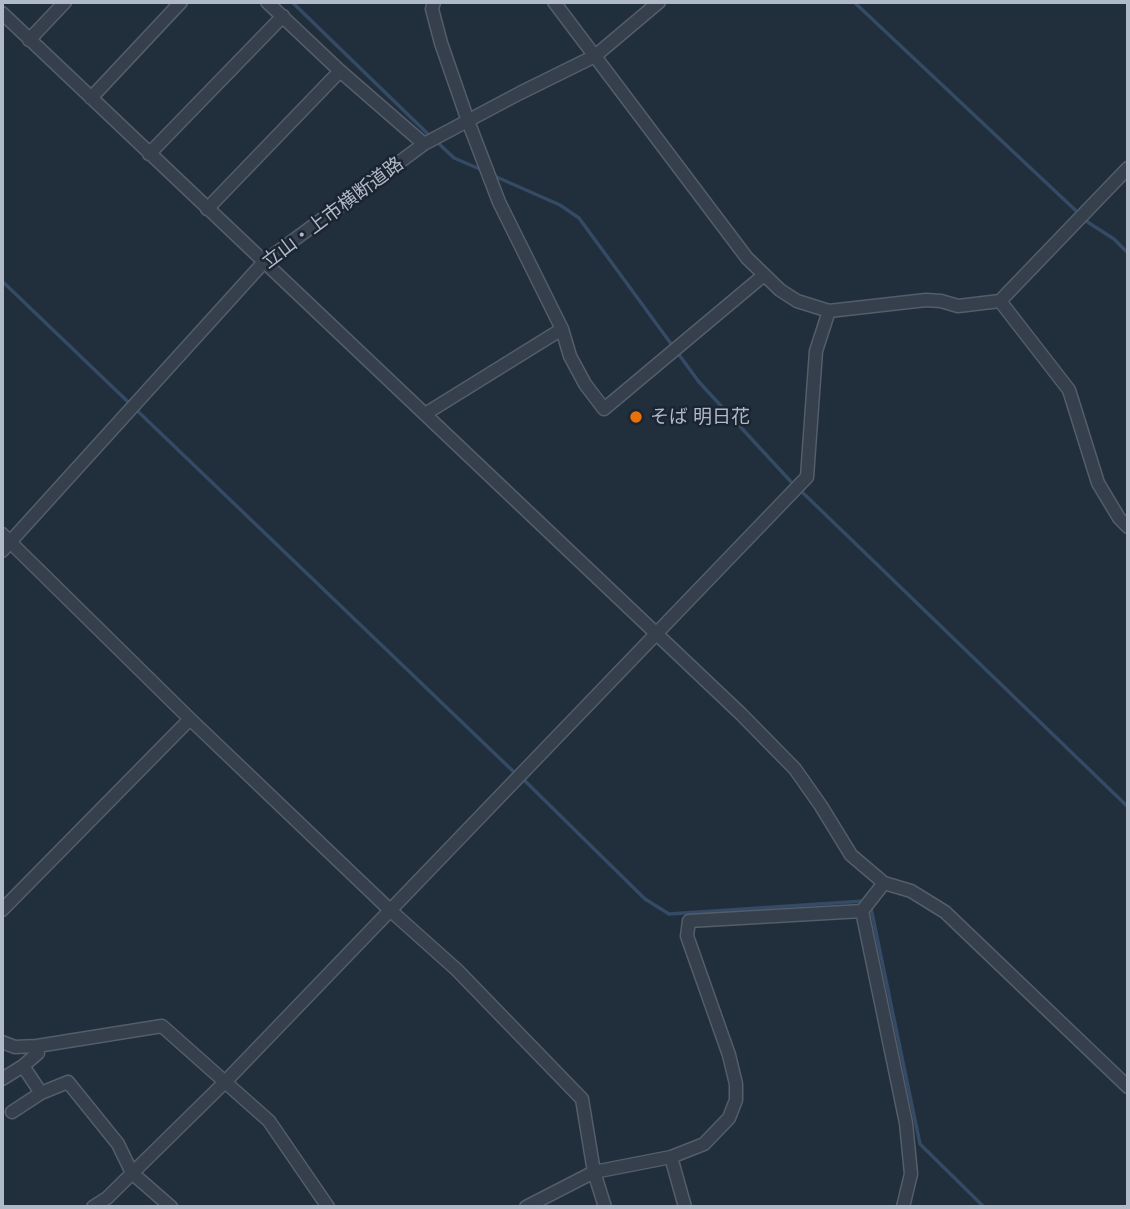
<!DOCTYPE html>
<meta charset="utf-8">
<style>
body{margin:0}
#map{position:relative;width:1130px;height:1209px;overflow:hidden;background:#212e3c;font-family:Montserrat,sans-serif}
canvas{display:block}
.frame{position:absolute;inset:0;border:4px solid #b1bac8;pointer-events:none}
</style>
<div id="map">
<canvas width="1130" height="1209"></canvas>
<div class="frame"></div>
</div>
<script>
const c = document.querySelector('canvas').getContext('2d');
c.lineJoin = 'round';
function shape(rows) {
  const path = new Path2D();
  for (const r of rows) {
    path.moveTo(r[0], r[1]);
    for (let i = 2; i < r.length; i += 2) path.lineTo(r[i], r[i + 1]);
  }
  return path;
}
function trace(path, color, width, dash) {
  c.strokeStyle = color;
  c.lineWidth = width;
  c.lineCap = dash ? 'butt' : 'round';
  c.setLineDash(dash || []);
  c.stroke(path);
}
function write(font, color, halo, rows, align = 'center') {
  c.font = font + ' Montserrat,"Noto Sans JP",sans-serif';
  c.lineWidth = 5;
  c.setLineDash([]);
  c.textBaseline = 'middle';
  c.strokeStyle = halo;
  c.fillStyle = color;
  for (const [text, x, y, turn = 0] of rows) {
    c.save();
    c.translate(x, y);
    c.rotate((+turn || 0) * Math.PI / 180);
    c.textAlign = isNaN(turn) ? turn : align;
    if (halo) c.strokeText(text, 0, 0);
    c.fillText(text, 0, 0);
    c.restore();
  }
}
const stream = shape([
 [292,2,430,136],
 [854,2,1089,223,1114,239,1128,253],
 [436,141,454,158,482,170],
 [492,175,560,205,579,218,699,382,794,485],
 [2,281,516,774],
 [800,490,1128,807],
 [522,778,645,899,669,914,864,901,871,908,920,1144,984,1207]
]);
const minor = shape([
 [267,2,340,71,424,144],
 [434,2,432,9,441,43,468,121,499,202,562,329],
 [554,2,747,258,780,290,797,301,829,311,926,300,941,301,958,306,1000,301,1128,168],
 [2,13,741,714,795,769,821,806,851,855,884,883,911,891,945,912,1128,1087],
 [29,40,65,2],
 [91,98,181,2],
 [149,154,283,16],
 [207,209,340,71],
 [1000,301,1069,390,1098,483,1119,518,1128,527],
 [425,414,562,329,570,356,585,384,604,409,764,275],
 [2,534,190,719,391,911,457,970,582,1099,594,1172,605,1207],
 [2,551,264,262,424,144,520,93,595,56,659,2],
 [2,910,190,719],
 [862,911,906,1123,911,1174,903,1207],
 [2,1042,15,1047,37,1046,162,1026,269,1121,328,1207],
 [37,1046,38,1053,23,1066,41,1093],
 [2,1079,23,1066],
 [12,1112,41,1093,68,1082,118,1144,132,1173,171,1207],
 [671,1157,685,1207],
 [93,1207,107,1198,225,1082,807,477,816,351,829,311],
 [526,1207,594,1172,671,1157,704,1144,729,1118,736,1100,736,1084,729,1055,687,936,689,921,862,911,884,883]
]);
const markers = [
 [636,417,7,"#e8710a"]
];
const streetNames = [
 ["立山・上市横断道路",333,213,-37]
];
const poiNames = [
 ["そば 明日花",650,417]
];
trace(stream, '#354a64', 3.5);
trace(minor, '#545d6a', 15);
trace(minor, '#35404c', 12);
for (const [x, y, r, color] of markers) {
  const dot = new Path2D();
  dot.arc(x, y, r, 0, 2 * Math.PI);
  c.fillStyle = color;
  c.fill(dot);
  trace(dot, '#1b2531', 2.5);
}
write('19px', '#b1bac8', '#1b2531', streetNames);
write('19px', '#b1bac8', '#1b2531', poiNames, 'left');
</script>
